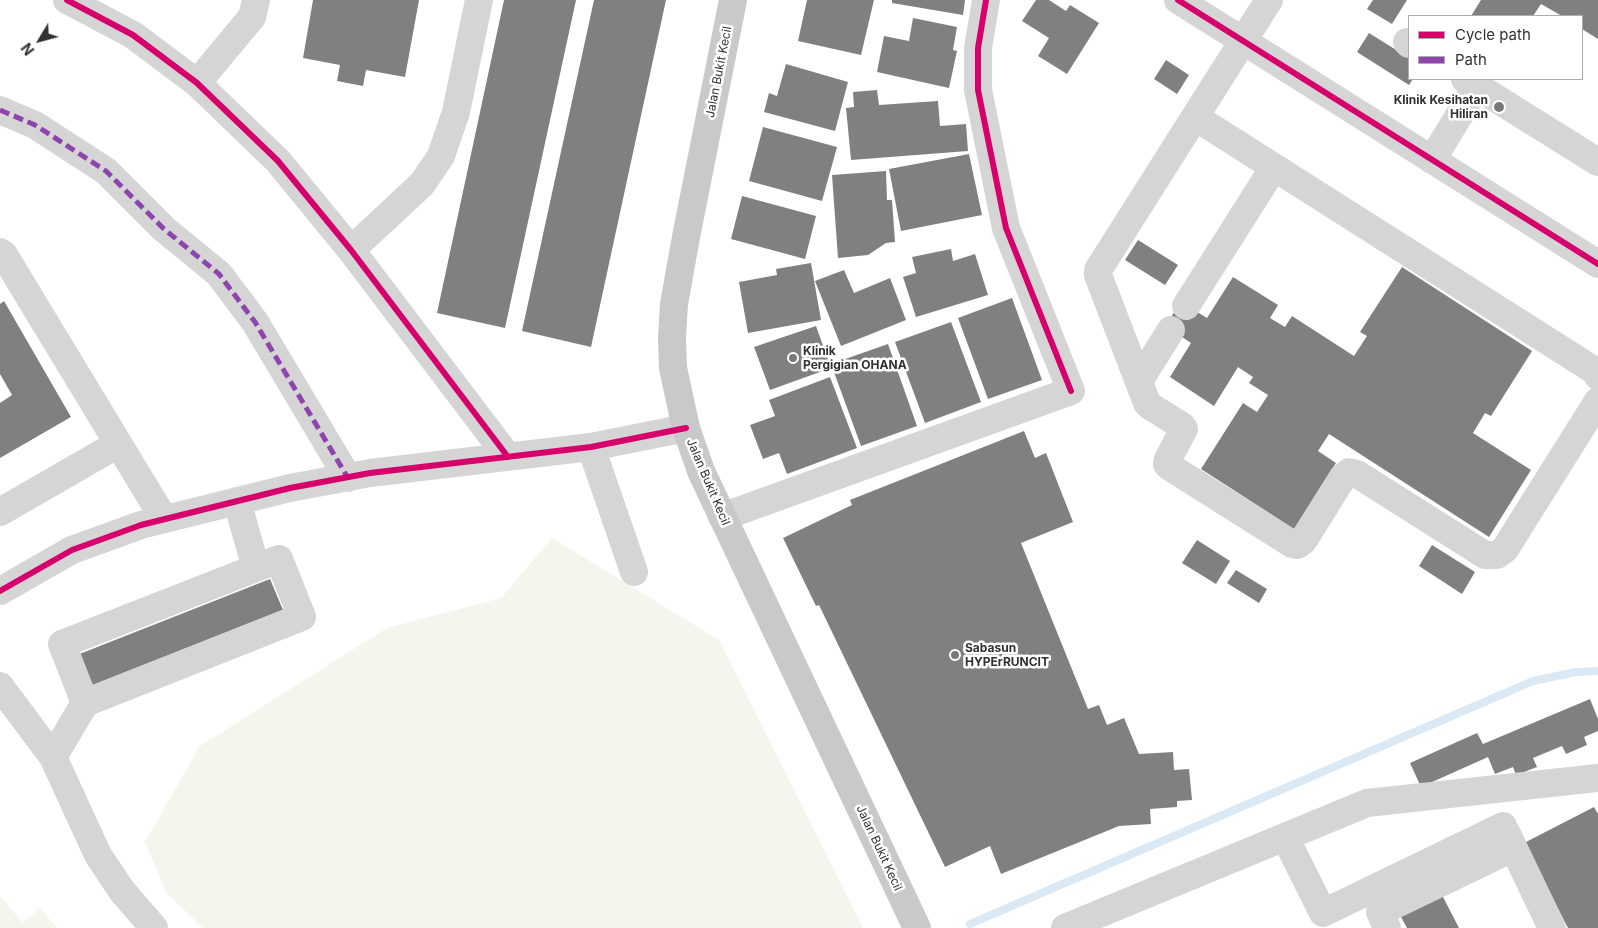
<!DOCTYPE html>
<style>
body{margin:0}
#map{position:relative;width:1598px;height:928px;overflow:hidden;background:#fff;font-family:Inter,sans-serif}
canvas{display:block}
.legend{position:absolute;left:1408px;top:15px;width:175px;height:65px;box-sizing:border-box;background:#fff;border:1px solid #adadad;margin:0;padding:6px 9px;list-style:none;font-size:15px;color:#313131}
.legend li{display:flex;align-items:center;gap:10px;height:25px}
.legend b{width:25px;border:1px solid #adadad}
.north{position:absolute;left:15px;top:15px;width:50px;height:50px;-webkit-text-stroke:4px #fff;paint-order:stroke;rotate:233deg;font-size:14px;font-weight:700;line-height:20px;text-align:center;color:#313131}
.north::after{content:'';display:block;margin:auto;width:18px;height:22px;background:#313131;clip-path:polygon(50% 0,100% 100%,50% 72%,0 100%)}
</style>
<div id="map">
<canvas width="1598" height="928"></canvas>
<ul class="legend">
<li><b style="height:6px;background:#d6006c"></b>Cycle path</li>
<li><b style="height:6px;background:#8e44ad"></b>Path</li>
</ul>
<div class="north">N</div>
</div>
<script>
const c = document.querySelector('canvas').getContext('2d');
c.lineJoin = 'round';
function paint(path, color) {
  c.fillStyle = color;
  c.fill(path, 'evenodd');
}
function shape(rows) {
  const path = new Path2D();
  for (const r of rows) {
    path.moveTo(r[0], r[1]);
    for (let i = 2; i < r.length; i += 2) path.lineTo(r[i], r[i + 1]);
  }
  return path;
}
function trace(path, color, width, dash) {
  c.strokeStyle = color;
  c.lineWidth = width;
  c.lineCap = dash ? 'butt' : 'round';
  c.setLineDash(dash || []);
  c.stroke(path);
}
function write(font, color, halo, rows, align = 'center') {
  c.font = font + ' Inter,sans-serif';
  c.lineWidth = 5;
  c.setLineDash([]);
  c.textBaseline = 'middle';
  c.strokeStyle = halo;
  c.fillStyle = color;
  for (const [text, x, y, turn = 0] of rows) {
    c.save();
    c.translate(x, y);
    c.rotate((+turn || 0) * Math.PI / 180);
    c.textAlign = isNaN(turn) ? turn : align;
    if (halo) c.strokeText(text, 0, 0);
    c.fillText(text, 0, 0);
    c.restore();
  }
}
const green = shape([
 [552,538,719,640,863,928,203,928,166,892,145,842,200,746,387,628,501,598],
 [0,896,23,923,40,908,57,928,0,928]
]);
const stream = shape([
 [970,924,1533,681,1576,672,1598,671]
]);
const building = shape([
 [313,0,419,0,405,77,366,70,363,86,337,81,340,65,303,58],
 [504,0,576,0,505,328,437,313],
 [594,0,666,0,591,347,522,331],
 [807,0,874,0,861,55,798,41],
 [892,0,965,0,963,15,892,3],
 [1036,0,1049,0,1066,11,1070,5,1099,23,1067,74,1038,56,1049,38,1022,21],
 [1373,0,1407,0,1392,24,1367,9],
 [1481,0,1598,0,1598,39,1582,29,1582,16,1562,16,1541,4,1533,16,1471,16],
 [913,18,957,27,953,50,957,51,949,88,877,72,884,36,909,41],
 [1369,33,1409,58,1409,79,1413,79,1409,85,1357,52],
 [1166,60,1189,75,1177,94,1154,79],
 [786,64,848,82,835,131,764,112,769,93,777,96],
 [877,90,879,105,938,101,940,126,966,124,968,151,851,160,846,108,854,107,853,92],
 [763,127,837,147,822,201,749,181],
 [969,154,982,215,901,231,889,169],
 [886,171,887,200,892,200,895,242,886,243,868,255,838,258,832,175],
 [742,196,816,216,805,259,731,239],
 [1138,240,1178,265,1165,285,1125,260],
 [951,249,953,261,975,254,988,295,916,317,903,277,916,273,912,257],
 [811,263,821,320,748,333,739,282,777,275,776,269],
 [1402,267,1532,351,1491,416,1485,413,1473,433,1531,470,1489,537,1329,434,1318,451,1336,463,1294,529,1201,469,1243,403,1257,412,1268,395,1249,383,1253,377,1238,367,1214,406,1170,377,1191,343,1165,326,1181,302,1207,318,1233,277,1278,305,1270,318,1285,327,1292,316,1354,356,1367,336,1360,332],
 [844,270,854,293,890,278,906,320,841,346,815,281],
 [1012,298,1042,380,988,399,958,318],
 [4,301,71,417,0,458,0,403,12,395,0,374,0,304],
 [951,322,981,402,925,423,895,342],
 [816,326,831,368,770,390,754,347],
 [888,344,917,426,861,446,831,364],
 [830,377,857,448,787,474,779,453,763,459,750,425,775,416,769,400],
 [1024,431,1035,458,1046,453,1073,522,1021,543,1088,709,1099,705,1107,725,1124,718,1139,754,1173,752,1174,770,1189,769,1192,800,1177,801,1177,807,1150,809,1151,824,1119,826,1001,874,990,846,945,867,819,605,816,606,783,538,852,505,850,500],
 [1197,540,1230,561,1216,584,1182,563],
 [1432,545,1475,572,1462,594,1419,566],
 [1236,570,1267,589,1259,603,1227,583],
 [270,579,283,610,90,686,77,655],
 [1590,699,1598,719,1598,731,1584,737,1587,745,1566,754,1562,746,1533,758,1537,767,1516,775,1513,767,1495,774,1488,757,1421,787,1410,763,1477,733,1483,744],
 [1594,807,1598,814,1598,928,1568,928,1524,843],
 [1442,895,1459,928,1407,928,1400,915]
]);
const minor = shape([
 [67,0,133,35,197,83,278,161,351,250,508,457],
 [1178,0,1598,264],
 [1269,0,1098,270,1098,275,1147,403,1150,406,1182,426,1184,429,1168,459,1167,464,1170,467,1292,544,1297,545,1303,541,1343,477,1349,472,1357,474,1485,555,1497,555,1505,549,1598,401],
 [1407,42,1409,44],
 [1465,79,1598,162],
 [197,83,252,17,256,0],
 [0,110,35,125,106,171,164,229,219,274,255,322,348,478],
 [1195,117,1595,371,1598,376],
 [1432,160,1477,86],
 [351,250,422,184,441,156,456,112,479,0],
 [0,252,4,255,164,519],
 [1186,306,1274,167],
 [1139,381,1171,330],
 [591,447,634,572],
 [237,501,256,568],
 [0,512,118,444],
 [722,517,1071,391,1006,228,978,90,978,48,986,0],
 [279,559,302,617,85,703,62,644,279,559],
 [0,591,72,550,141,525,290,488,370,473,591,447,686,428],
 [0,686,53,757,98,855,122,891,154,928],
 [53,757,85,703],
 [1506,832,1552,928],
 [1285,837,1323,913,1503,826],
 [1065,928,1367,803,1598,778],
 [1387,928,1380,912,1513,848]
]);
const major = shape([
 [733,0,686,237,674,304,672,337,673,368,686,428,701,471,917,928]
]);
const quiet = shape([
 [0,110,35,125,106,171,164,229,219,274,255,322,348,478]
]);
const cycleway = shape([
 [67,0,133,35,197,83,278,161,351,250,508,457],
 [986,0,978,48,978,90,1006,228,1071,391],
 [1178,0,1598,264],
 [0,591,72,550,141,525,290,488,370,473,591,447,686,428]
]);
const markers = [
 [1499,107,6,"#797979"],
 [793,358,5,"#797979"],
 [955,655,5,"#797979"]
];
const streetNames = [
 ["Jalan Bukit Kecil",719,72,-79],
 ["Jalan Bukit Kecil",708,482,67],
 ["Jalan Bukit Kecil",879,848,65]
];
const poiNames = [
 ["Klinik Kesihatan",1488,100,"right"],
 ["Hiliran",1488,114,"right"],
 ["Klinik",803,351],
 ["Pergigian OHANA",803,365],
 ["Sabasun",965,648],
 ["HYPErRUNCIT",965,662]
];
paint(green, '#f2f6ed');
trace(stream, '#dae9f4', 8);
paint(building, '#808080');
trace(minor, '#d5d5d5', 28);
trace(major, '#c9c9c9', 28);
trace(quiet, '#8e44ad', 5, [10, 5]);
trace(cycleway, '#d6006c', 6);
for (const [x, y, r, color] of markers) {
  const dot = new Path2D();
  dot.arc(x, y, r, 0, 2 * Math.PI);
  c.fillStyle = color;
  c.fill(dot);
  trace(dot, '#fff', 2);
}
write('12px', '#313131', '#fff', streetNames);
write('bold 12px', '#313131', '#fff', poiNames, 'left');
</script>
